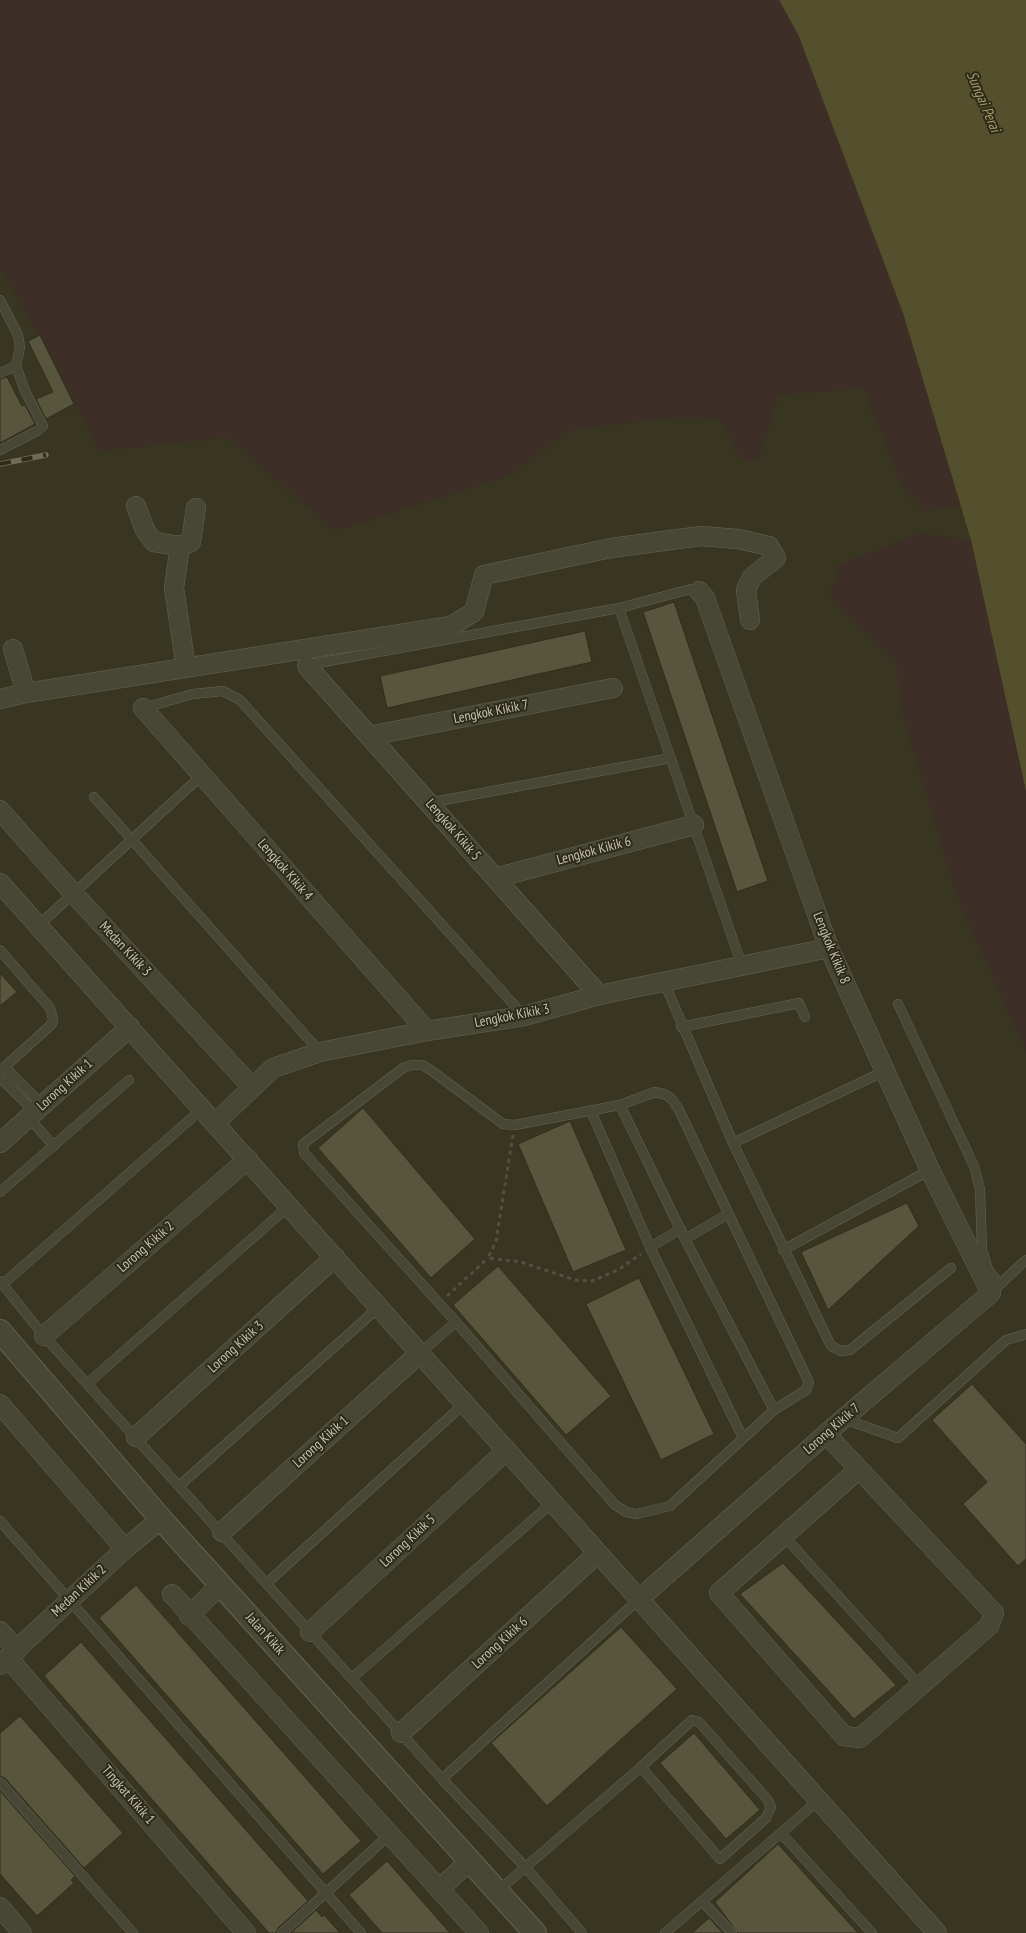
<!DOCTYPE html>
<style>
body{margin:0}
canvas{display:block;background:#383521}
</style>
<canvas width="1026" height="1933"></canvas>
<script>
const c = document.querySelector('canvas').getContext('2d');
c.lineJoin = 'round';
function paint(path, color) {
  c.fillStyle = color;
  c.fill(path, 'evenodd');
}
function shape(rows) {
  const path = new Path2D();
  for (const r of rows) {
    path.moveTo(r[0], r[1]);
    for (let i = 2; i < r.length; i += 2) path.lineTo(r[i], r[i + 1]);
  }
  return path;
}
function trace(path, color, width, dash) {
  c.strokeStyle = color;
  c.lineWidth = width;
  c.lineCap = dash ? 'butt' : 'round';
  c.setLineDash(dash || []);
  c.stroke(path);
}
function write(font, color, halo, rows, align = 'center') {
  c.font = font + ' "PT Sans Narrow",sans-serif';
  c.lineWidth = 4;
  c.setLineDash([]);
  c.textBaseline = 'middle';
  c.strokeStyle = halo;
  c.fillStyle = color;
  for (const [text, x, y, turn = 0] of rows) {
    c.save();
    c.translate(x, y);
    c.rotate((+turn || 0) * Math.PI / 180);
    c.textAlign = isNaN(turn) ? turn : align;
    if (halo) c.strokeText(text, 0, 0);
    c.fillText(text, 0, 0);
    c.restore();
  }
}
const green = shape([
 [0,0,779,0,798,34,903,313,961,506,925,511,902,486,864,388,778,395,759,458,743,462,720,418,676,417,570,430,508,476,335,531,228,437,101,451,0,266],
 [920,533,971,540,1026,791,1026,1051,957,896,900,706,897,663,830,598,839,565]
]);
const water = shape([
 [779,0,1026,0,1026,791,971,540,903,313,798,34]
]);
const building = shape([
 [40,335,74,404,46,419,36,399,53,392,28,341,40,335],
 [7,377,22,406,25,405,35,424,0,443,0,379,7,377],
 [674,602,768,881,737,892,643,612,674,602],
 [585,631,592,662,387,708,380,676,585,631],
 [0,973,17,992,0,1006,0,973],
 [363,1108,475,1239,431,1278,318,1148,363,1108],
 [570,1121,626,1250,573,1272,518,1144,570,1121],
 [907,1203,919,1226,828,1310,801,1252,907,1203],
 [498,1266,611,1396,566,1435,453,1305,498,1266],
 [639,1278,714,1434,661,1460,586,1304,639,1278],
 [972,1384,1026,1444,1026,1559,1018,1566,963,1504,987,1482,932,1420,972,1384],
 [783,1563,896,1685,854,1719,740,1594,783,1563],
 [136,1585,361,1841,323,1874,99,1618,136,1585],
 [621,1627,677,1689,547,1806,491,1743,621,1627],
 [81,1642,308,1901,278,1928,276,1933,269,1933,44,1676,81,1642],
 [20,1716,123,1833,84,1868,5,1778,0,1776,0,1733,20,1716],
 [694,1733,760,1810,726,1839,660,1763,694,1733],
 [0,1791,75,1876,71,1880,74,1883,37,1916,0,1874,0,1791],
 [778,1844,858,1933,738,1933,715,1902,778,1844],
 [387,1861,450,1933,382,1933,349,1895,387,1861],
 [316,1910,322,1917,324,1915,340,1933,291,1933,316,1910],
 [709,1918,723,1933,692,1933,709,1918]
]);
const path = shape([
 [513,1135,496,1241,488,1258,521,1262,575,1280,592,1281,618,1270,641,1254],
 [447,1296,488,1258]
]);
const service = shape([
 [0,300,18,335,20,347,16,366,25,391,43,426,37,431,0,450],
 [0,373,16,366],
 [619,608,742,966],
 [307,665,619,608,691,589,699,591],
 [143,708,193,694,223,691,240,700,524,1016],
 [94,797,320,1052],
 [428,803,671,758],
 [39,925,202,775],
 [0,950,50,1008,53,1019,52,1024,0,1071],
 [664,982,733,1143,831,1346,841,1351,850,1350,951,1268],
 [898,1004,974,1166,980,1189,982,1250,988,1269,999,1284],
 [681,1027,799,1003,805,1017],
 [412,1065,422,1065,432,1071,503,1124,515,1125,620,1105,655,1092,664,1094,672,1099,679,1110,806,1376,809,1383,806,1390,774,1410,670,1506,636,1514,626,1512,615,1505,456,1322,304,1153,303,1144,403,1068,412,1065],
 [5,1067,42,1105],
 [0,1078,35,1112],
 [620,1105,685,1239,774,1410],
 [591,1111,650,1247,743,1438],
 [29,1118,54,1146],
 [733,1143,885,1071],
 [0,1192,129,1080],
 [685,1239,728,1214],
 [650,1247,681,1229],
 [783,1250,930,1170],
 [0,1281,44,1336,442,1779,639,1599],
 [3,1284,202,1109],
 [997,1287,1026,1260],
 [420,1353,456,1322],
 [88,1383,289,1206],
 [844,1419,898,1438,1006,1340,1026,1334],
 [179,1486,379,1307],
 [0,1521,361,1933],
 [784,1536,920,1686],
 [267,1583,465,1403],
 [352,1678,553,1502],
 [442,1779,526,1868,582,1933],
 [0,1782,133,1933],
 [781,1833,872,1933],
 [498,1891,641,1767,720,1859,766,1818,771,1807,767,1799,699,1722,692,1720,641,1767],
 [702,1901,732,1933],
 [282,1933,389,1835],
 [665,1933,819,1800]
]);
const minor = shape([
 [136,506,145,530,154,542,180,546,191,542,196,508],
 [180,546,174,588,186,668],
 [13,649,26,693],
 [307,666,599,995],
 [0,699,26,693,451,626,474,612,484,575,611,548,701,536,738,539,769,546,776,558,752,577,746,590,750,620],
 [143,708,427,1031],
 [369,736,613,688],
 [0,810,73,893,251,1086],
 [495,878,694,825],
 [0,883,937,1933],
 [215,1123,273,1068,320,1052,427,1031,524,1016,599,995,829,948],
 [0,1143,130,1027],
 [44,1336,248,1159],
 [0,1404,125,1549],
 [826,1434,994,1613,989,1626,860,1738,844,1736,719,1593,858,1470],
 [136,1437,335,1257],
 [222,1532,420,1353],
 [172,1594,479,1933],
 [639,1599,843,1419,991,1293,930,1170,829,948,705,598,699,591],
 [189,1616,220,1585],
 [0,1631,17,1650],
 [310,1632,507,1450],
 [9,1659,246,1933],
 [0,1665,125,1549,161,1519],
 [401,1733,598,1553],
 [439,1889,470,1861],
 [0,1907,22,1933]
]);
const tertiary = shape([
 [0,1331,161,1519,535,1933]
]);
const rail = shape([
 [0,464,46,455]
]);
const streetNames = [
 ["Lengkok Kikik 7",491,712,-11],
 ["Lengkok Kikik 5",453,830,49],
 ["Lengkok Kikik 6",594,851,-15],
 ["Lengkok Kikik 4",285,870,49],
 ["Lengkok Kikik 8",831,948,68],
 ["Medan Kikik 3",125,949,47],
 ["Lengkok Kikik 3",512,1016,-11],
 ["Lorong Kikik 1",65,1085,-42],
 ["Lorong Kikik 2",146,1247,-41],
 ["Lorong Kikik 3",236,1347,-42],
 ["Lorong Kikik 7",832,1429,-41],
 ["Lorong Kikik 1",321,1442,-42],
 ["Lorong Kikik 5",408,1541,-43],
 ["Medan Kikik 2",79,1591,-43],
 ["Jalan Kikik",265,1634,48],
 ["Lorong Kikik 6",500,1643,-42],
 ["Tingkat Kikik 1",128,1795,49]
];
const waterNames = [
 ["Sungai Perai",983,102,67]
];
paint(green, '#3d2e27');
paint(water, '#544f2c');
paint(building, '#58553d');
trace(building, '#2f2d1c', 1);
trace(service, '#666452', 10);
trace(minor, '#666452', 20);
trace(tertiary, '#666452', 24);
trace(path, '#584c43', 3, [4, 4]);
trace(service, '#484635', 9);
trace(minor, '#484635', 19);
trace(tertiary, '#484635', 22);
trace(rail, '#6f6c56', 5.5);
trace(rail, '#2d2a1a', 4, [11]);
write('14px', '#c5c3af', '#2d2a1a', streetNames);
write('italic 15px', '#a39c68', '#2d2a1a', waterNames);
</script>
